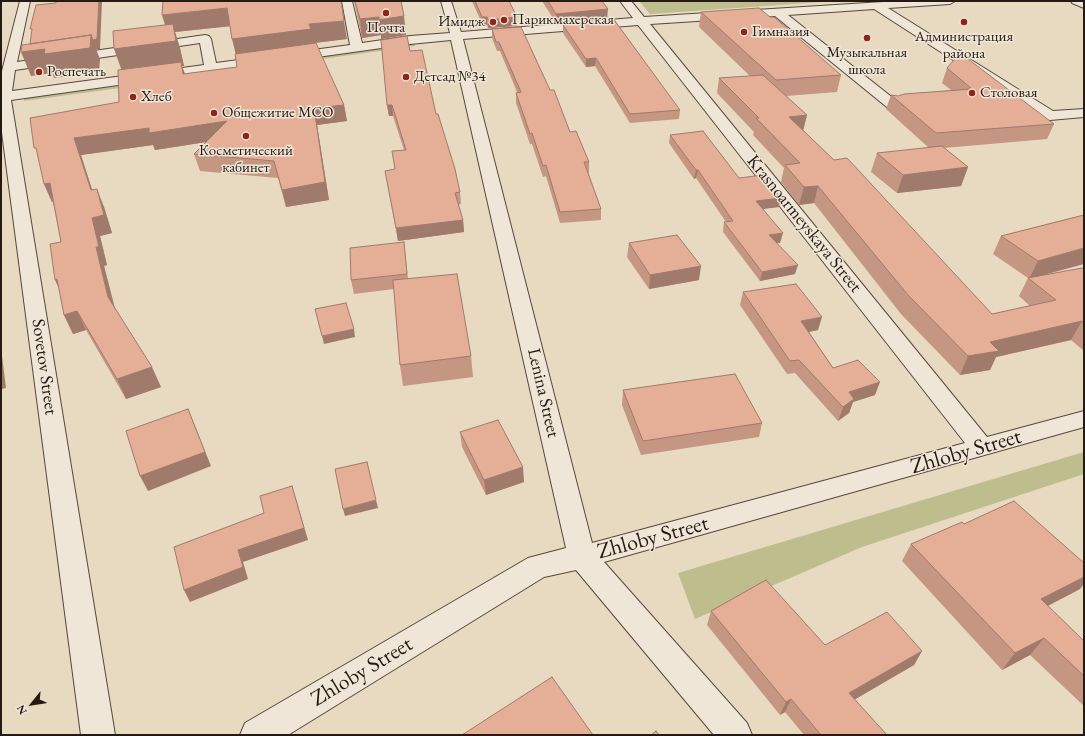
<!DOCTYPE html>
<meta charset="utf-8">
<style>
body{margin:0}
#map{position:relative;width:1085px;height:736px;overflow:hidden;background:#e8d9c1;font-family:"EB Garamond",serif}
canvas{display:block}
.frame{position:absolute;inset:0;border:2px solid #251913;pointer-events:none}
.north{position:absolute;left:12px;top:684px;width:40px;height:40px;-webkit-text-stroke:3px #f0e6d7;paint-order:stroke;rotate:240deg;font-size:11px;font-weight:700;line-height:16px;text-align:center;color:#251913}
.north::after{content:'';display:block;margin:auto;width:14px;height:18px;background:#251913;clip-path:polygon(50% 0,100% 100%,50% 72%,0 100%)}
</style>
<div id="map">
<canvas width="1085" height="736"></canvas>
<div class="frame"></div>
<div class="north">N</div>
</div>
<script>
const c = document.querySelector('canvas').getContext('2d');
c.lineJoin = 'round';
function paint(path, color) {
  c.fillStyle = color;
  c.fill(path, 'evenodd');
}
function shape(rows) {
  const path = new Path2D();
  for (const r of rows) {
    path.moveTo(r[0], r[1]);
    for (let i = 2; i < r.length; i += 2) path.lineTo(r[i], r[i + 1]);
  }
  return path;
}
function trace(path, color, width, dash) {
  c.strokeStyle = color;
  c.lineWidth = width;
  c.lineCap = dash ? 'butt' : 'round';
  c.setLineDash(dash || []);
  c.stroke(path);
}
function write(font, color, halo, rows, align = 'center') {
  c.font = font + ' "EB Garamond",serif';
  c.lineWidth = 3;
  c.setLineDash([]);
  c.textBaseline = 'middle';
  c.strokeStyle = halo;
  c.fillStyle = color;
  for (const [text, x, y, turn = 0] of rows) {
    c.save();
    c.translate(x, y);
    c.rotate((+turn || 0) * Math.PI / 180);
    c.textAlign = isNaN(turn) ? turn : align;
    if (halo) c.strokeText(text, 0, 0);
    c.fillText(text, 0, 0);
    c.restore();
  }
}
const green = shape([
 [639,1,837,1,650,14],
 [415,42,415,46,294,63,301,57],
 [198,71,187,79,24,101,24,95],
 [1084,452,1084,474,862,547,695,619,678,573]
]);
const minor = shape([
 [20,1,30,1,17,62,205,35,209,36,211,39,216,63,350,45,342,1,352,1,362,43,410,36,450,33,441,1,451,1,461,32,633,18,620,1,631,1,644,17,899,1,955,1,950,4,888,8,1053,111,1084,109,1084,117,1050,120,1045,119,874,9,788,15,898,102,900,105,898,108,893,109,888,108,775,16,650,24,987,437,1084,411,1084,427,604,562,747,723,752,735,714,735,576,570,544,577,288,735,240,735,245,723,528,558,566,548,451,40,410,44,11,100,115,735,81,735,1,125,1,75,20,1],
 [638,25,965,443,592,543,463,39,638,25],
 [200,43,204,65,12,91,15,70,200,43],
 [1071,1,1084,1,1084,8,1072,3,1071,1]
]);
const wall = shape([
 [354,1,401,1,406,35,381,39,381,35,362,38],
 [472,1,509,1,517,17,517,26,488,28,487,25,483,26],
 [542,1,602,1,607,19,556,23],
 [701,12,770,17,841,75,837,92,786,96,807,115,803,130,992,314,1030,306,1019,296,1028,278,993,254,1001,236,1084,215,1045,275,1084,269,1084,351,1071,340,996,357,990,370,960,375,901,314,814,203,799,205,781,182,784,168,753,135,754,132,717,93,719,78,750,76,699,27],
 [162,15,347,39,314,43,344,105,347,121,317,125,329,200,286,207,278,178,200,171,194,154,207,142,155,150,153,145,81,155,92,190,104,207,112,233,100,236,107,265,104,266,114,307,161,387,126,399,86,330,73,334,64,315,61,242,53,202,52,202,44,184,119,102,165,25],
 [230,26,236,54,237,67,185,74,182,66,184,66,180,48,175,32],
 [563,25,680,110,679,119,630,123,595,66,586,67,563,33],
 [492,29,550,90,570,132,589,162,589,173,588,173,601,209,601,220,560,223,546,176,543,177,532,144,530,144,516,103,516,93,517,92,500,51,497,51,492,38],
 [410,51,436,114,460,192,461,204,458,205,463,220,464,232,398,241,385,171,395,170,392,151,404,150,393,116,389,116,387,105],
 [947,68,1054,124,1047,139,944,148,968,167,961,186,897,193,871,172,877,153,929,148,886,109,891,95,898,96,951,90,942,83],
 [670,135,739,178,779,207,762,209,780,243,776,243,795,274,760,281,723,232,724,222,726,222,696,178,694,179,669,143],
 [404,242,408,279,471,356,473,377,403,386,400,365,394,289,354,294,351,280],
 [629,243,699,280,649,289,627,257],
 [743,292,818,330,809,332,833,368,875,395,853,402,849,413,838,421,795,373,787,374,740,305],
 [623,390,762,423,759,437,641,455,622,405],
 [460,432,524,482,486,495,462,447],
 [964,524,1080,589,1048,606,1084,641,1084,706,1030,655,1002,670,902,561,911,544],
 [711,611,825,645,922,651,914,665,854,699,887,735,804,735,785,712,780,715,707,625]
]);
const shadedWall = shape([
 [99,1,102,1,100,49,96,49,100,59,99,72,54,78,52,73,31,76,21,52,91,35],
 [227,8,232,26,175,32,180,48,184,66,182,66,186,77,123,74,114,49,168,33,162,15],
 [608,9,607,19,556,23,556,14],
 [404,16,406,35,381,39,381,35,362,38,360,19,379,17],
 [482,17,487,17,487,25,483,26],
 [517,17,517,26,488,28,488,20],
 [344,21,347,39,314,43,315,48,237,59,232,39,309,24],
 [596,58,595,66,586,67,586,59],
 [344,105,347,121,317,125,329,200,286,207,282,190,314,108],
 [387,105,392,105,393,116,389,116],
 [807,115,803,131,789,117],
 [227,121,232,138,155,150,153,145,81,155,98,208,91,190,74,138,149,128],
 [968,167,961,186,897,193,903,175],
 [696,170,698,170,696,178,694,179],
 [50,183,58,201,52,202,44,184],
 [818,186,814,203,799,205,804,187],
 [97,189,104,207,112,233,100,236,107,265,104,266,117,316,108,297,96,247,92,218],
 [781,198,779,207,754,210,756,201],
 [463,220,464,232,398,241,396,228],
 [783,233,780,243,767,244,769,235],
 [1084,248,1084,264,1029,279,1038,261],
 [798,265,795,274,760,281,762,272],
 [701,266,699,280,649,289,650,275],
 [57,279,64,299,55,280],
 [77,311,86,330,73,334,64,315],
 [822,317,818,330,798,334,801,321],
 [1082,321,1071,340,996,357,990,370,960,375,968,356,990,342],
 [354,329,355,337,324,344,322,336],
 [1,348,6,388,1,389],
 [152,367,161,387,126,399,117,379],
 [880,382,875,395,853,402,849,413,838,421,849,392],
 [188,409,211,466,148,491,140,476],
 [523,467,524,482,486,495,484,480],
 [292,486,308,540,243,562,248,579,190,602,184,590,238,550],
 [376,500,378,508,345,516,343,509],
 [1084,577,1084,584,1080,589,1028,616,1041,599],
 [1044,638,1030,655,1002,670,1015,653],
 [922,651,914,665,842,707,849,693],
 [791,699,785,712,780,715,786,702]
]);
const building = shape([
 [56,1,99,1,97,39,93,40,91,35,30,44,32,29,30,29,36,5,56,3,56,1],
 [163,1,341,1,344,21,309,24,311,29,232,39,227,8,162,15,163,1],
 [355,1,401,1,404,16,379,20,379,17,360,19,355,1],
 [475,1,509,1,517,17,488,20,487,17,482,17,475,1],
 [548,1,602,1,608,9,556,14,548,1],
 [759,8,770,17,774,17,841,75,776,80,701,12,759,8],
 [615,21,680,110,630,114,596,58,586,59,563,25,615,21],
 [173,24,176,41,114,49,113,31,173,24],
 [521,27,550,90,554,90,570,132,576,131,589,162,584,162,601,209,560,212,546,165,543,166,532,133,530,134,516,93,521,92,499,42,496,42,492,29,521,27],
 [91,35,90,48,44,54,45,49,21,52,22,45,91,35],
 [407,36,410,51,422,50,436,114,438,114,455,169,460,192,455,193,463,220,396,228,385,171,395,169,392,151,406,150,392,105,387,105,381,40,407,36],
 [316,43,344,105,314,108,325,182,282,190,274,161,194,154,227,121,149,133,149,128,74,138,91,190,97,189,104,215,92,218,99,247,96,247,108,297,152,367,117,379,77,311,64,315,57,279,55,280,50,244,61,242,50,183,44,184,36,148,34,148,30,118,119,102,118,70,181,62,183,74,237,67,235,54,316,43],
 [960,53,1054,124,936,133,891,95,898,96,904,94,972,89,947,68,960,53],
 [763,75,807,115,789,117,834,160,847,158,992,314,1056,300,1028,278,1082,268,1084,269,1084,323,1082,321,990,342,999,351,968,356,908,295,818,186,804,187,785,165,800,163,756,118,759,118,719,78,763,75],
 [703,131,739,178,763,175,781,198,756,201,783,233,769,235,798,265,762,272,724,222,733,221,698,170,696,170,670,135,703,131],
 [942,146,968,167,903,175,877,153,942,146],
 [1084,215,1084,248,1038,261,1001,236,1084,215],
 [677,235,701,266,650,275,629,243,677,235],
 [404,242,407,274,351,280,350,248,404,242],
 [457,274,471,356,400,365,393,280,457,274],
 [796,284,822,317,801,321,833,368,858,360,880,382,849,392,854,399,843,407,799,360,790,361,743,292,796,284],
 [346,303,354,329,322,336,315,309,346,303],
 [735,374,762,423,643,441,623,390,735,374],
 [188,409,205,452,140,476,126,431,188,409],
 [498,420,523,467,484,480,460,432,498,420],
 [367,462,376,500,343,509,335,469,367,462],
 [292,486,304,528,238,550,243,567,184,590,174,547,264,513,260,496,292,486],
 [1014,501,1084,563,1084,577,1041,599,1084,641,1084,676,1044,638,1015,653,911,544,962,522,964,524,1014,501],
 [766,580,825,645,887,612,922,651,849,693,887,735,821,735,791,699,786,702,711,611,766,580],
 [552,677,593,735,462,735,552,677],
 [656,731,659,735,651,735,656,731]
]);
const markers = [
 [386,13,4,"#8f2418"],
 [504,20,4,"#8f2418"],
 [493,22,4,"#8f2418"],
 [964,22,4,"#8f2418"],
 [744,32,4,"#8f2418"],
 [867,38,4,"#8f2418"],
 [39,72,4,"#8f2418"],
 [406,77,4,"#8f2418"],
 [972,93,4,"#8f2418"],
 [133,97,4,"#8f2418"],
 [214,113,4,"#8f2418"],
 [246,136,4,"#8f2418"]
];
const farPoinames = [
 ["Парикмахерская",512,20],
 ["Имидж",485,22,"right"],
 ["Почта",386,28,"center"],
 ["Гимназия",752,32],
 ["Администрация",964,37,"center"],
 ["района",964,54,"center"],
 ["Музыкальная",867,53,"center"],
 ["школа",867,70,"center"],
 ["Роспечать",47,72],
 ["Детсад №34",414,77],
 ["Столовая",980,93],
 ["Хлеб",141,97],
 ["Общежитие МСО",222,113],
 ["Косметический",246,151,"center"],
 ["кабинет",246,168,"center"]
];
const streetNames = [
 ["Krasnoarmeyskaya Street",804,224,51],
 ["Sovetov Street",44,367,82],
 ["Lenina Street",543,393,77]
];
const nearStreetnames = [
 ["Zhloby Street",966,452,-16],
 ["Zhloby Street",653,538,-15],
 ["Zhloby Street",362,672,-31]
];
paint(green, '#bdbd8e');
trace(minor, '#56493e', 2);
paint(minor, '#f0e6d7');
paint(wall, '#c59682');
paint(shadedWall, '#a07a6a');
paint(building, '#e5af97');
trace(building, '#a07a6a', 1);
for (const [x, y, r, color] of markers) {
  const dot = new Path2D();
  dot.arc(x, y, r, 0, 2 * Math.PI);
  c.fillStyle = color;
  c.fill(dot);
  trace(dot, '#f0e6d7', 1.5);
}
write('15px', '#251913', '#f0e6d7', farPoinames, 'left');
write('18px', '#251913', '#f0e6d7', streetNames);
write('22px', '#251913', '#f0e6d7', nearStreetnames);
</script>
